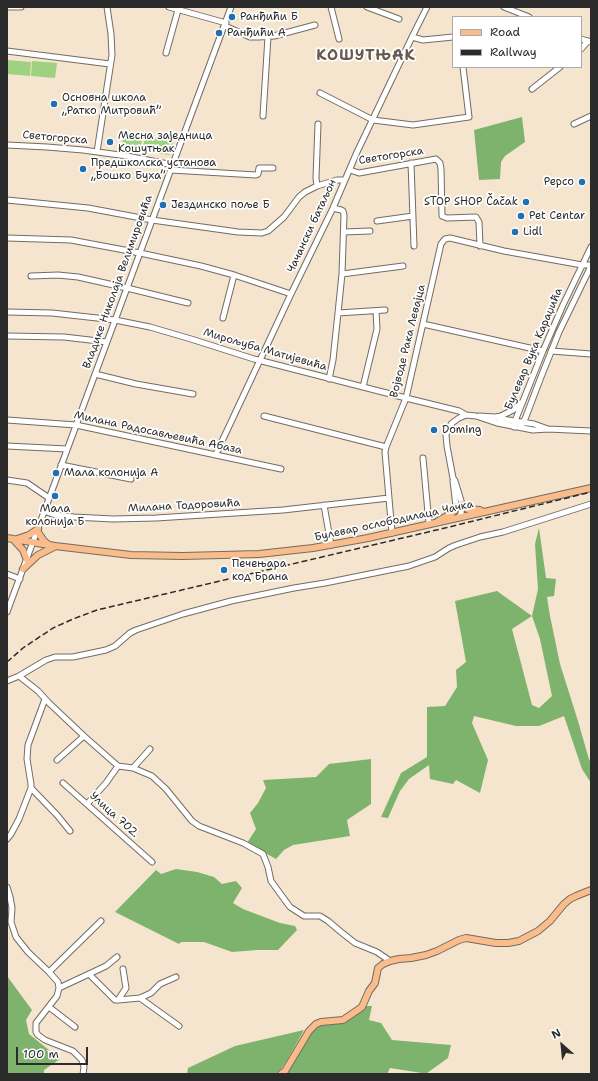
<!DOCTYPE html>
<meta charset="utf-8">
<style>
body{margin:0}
#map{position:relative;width:598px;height:1081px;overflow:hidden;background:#f5e5ce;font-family:"Shantell Sans",sans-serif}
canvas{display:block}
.frame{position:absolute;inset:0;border:8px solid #2b2b2b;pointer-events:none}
.legend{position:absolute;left:452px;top:16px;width:130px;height:52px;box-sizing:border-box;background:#fff;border:1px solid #aaa;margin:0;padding:5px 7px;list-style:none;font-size:12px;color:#2b2b2b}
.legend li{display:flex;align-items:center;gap:8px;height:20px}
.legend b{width:20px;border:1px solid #aaa}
.north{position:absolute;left:542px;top:1025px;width:40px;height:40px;-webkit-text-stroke:3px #fff;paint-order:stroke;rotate:333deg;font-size:11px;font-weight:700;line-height:16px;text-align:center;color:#2b2b2b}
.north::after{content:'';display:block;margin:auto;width:14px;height:18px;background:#2b2b2b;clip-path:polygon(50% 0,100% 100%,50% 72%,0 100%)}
.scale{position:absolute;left:16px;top:1047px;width:72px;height:18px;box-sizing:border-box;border:2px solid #2b2b2b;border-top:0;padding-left:5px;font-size:12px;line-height:14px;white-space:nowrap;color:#2b2b2b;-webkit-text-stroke:3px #fff;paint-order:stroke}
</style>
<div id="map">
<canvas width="598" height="1081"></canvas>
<div class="frame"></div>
<ul class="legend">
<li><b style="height:5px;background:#f9bc8a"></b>Road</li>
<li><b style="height:5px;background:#2b2b2b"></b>Railway</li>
</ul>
<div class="north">N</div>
<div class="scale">100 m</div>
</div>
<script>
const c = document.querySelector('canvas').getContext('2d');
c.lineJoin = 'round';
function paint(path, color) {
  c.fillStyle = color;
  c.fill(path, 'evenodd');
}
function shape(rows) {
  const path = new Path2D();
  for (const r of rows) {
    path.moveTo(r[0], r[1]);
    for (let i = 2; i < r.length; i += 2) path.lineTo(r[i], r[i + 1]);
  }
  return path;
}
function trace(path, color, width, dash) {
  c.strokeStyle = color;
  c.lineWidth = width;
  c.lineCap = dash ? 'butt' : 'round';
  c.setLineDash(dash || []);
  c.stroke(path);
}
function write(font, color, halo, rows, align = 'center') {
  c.font = font + ' "Shantell Sans",sans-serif';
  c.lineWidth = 3.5;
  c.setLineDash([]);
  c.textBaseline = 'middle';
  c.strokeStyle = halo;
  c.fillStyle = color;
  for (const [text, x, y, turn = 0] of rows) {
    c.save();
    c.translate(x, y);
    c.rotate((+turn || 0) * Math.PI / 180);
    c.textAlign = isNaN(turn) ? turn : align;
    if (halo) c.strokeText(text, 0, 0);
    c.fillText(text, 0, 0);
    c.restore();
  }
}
const green = shape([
 [7,60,31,62,30,76,7,74],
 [32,61,57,63,55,78,31,76],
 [123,137,142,140,140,150,122,147],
 [145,137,173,142,170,155,142,151]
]);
const forest = shape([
 [522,117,525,142,505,156,501,162,500,179,479,180,474,130],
 [539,528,546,578,556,579,554,596,547,597,550,616,560,664,578,721,588,756,591,764,591,783,582,769,564,716,539,726,516,726,474,716,472,723,488,760,480,793,456,780,453,784,430,779,429,765,409,779,400,791,388,818,381,817,401,773,427,757,427,707,445,706,457,687,456,670,466,662,455,601,497,591,532,616,538,589,535,544],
 [532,616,540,639,552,696,539,708,532,705,512,629],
 [371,759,371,804,347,820,350,836,293,845,284,850,276,859,247,843,256,829,250,813,258,803,266,788,263,780,316,777,329,764],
 [176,869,197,872,214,877,222,884,236,881,242,888,233,903,243,909,280,923,295,926,297,930,278,950,257,950,232,952,204,942,181,942,179,944,115,912,156,870,161,874],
 [7,976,32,1010,26,1020,29,1034,60,1059,44,1070,44,1074,7,1074],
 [366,1006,372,1006,369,1020,381,1023,392,1040,451,1045,448,1058,427,1073,428,1074,390,1068,387,1074,284,1074,309,1038,314,1024,338,1023],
 [304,1030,287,1060,281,1069,275,1074,187,1074,188,1068,235,1046]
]);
const minor = shape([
 [7,7,21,7],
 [169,7,226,23],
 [331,7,339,39],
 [367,7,399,19],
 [504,7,529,17],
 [225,26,250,37,259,37,274,36,315,25],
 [412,37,423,40,453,37],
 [581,39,591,42],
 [581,49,588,41],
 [7,51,110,64],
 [166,53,178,10],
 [532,89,560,67],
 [320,93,373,120,413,125,469,117,463,67],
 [263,116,268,37],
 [574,124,591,116],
 [7,145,47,147,83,150,127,156,173,165],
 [97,152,112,55,111,34,107,7],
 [411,163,414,246],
 [171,170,256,175,258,174,259,168,273,168],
 [350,170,359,173,436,159,440,163,441,169,442,216,447,218,476,217,479,222,480,246],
 [317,186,316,178,318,124],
 [7,200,88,208,152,220,238,232,262,233,268,231,284,217,299,197,305,192,317,186,337,180,345,180],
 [333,208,341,210,343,211,344,215,342,274,338,313,385,310],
 [377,221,413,216],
 [344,232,370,231],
 [7,238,71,240,140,253,201,266,234,275,291,294],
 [342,274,403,266],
 [31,276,58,275,78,277,127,288,188,303],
 [7,312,52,313,115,320,150,327,191,339,254,359,406,398,459,411,466,415,476,416,497,423,533,430,548,429],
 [223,318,234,275],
 [423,324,543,351],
 [7,336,64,337,107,342],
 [551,351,591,354],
 [95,374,136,384,193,394],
 [329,379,333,360,338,313],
 [363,387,377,329,376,311],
 [264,416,386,447,406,398,441,244,445,239,450,238,504,251,582,265,591,265],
 [479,416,495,417,501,416,513,410,521,403],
 [495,417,502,419,534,424,548,429,591,431],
 [7,420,76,425,281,469],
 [514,427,515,421,543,351,563,305,591,247],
 [515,427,521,425,525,419,541,377,559,332,591,266],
 [7,446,67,449],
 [386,447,385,452,392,533],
 [216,454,291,294,333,208,357,152,412,37,427,7],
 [423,458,429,524],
 [61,465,131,479],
 [7,480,27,483,49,498],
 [453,481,456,506,457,508],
 [324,505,331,545],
 [44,511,55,515,74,517,113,519,156,518,283,510,389,498],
 [458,518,461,514,462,504,455,481,453,478,447,446,446,435,448,429,452,423,459,418,466,415],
 [7,574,20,579],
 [7,612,231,7],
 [19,676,38,691,49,703,84,736,118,766,133,768,152,776,166,789,192,821,199,826,243,843,263,854,268,867,271,881,290,907,304,916,320,916,328,921,341,932,355,943,377,952,390,961],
 [7,681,19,676,46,660,55,657,73,657,106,650,115,646,130,633,136,630,183,614,231,601,294,588,325,583,409,566,435,557,449,548,456,545,480,537,503,532,591,504],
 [57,760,84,736],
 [133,768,150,749],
 [63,783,152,862],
 [31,788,57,815,70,831],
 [87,804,106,783,118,766],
 [7,839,11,834,19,819,31,788,31,784,27,759,28,745,45,699],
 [7,887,10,897,12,908,11,922,16,937,28,952,49,972,58,982,59,988,57,996,36,1023,36,1032,38,1035,45,1040,73,1051,82,1060,84,1067,83,1074],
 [49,972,101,921],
 [89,974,115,1000,118,1000,140,998,151,993,160,984,176,977],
 [59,988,106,966,117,957],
 [140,998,179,1026],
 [118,1000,126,988,123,969],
 [49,1007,75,1027]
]);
const major = shape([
 [462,504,467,509,480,510,483,512],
 [438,521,452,513,454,511,456,506],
 [37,531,44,541,49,545],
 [7,538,55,546,131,555,183,556,259,554,313,548,368,538,591,488],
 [13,539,23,550,27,560],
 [17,539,29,535,38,529],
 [23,569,38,555,54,547],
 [281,1074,285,1071,309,1031,316,1024,321,1022,343,1020,362,1007,369,991,375,983,378,968,383,964,390,961,399,959,411,958,426,955,437,951,459,940,466,938,496,943,508,943,519,941,538,931,550,921,564,904,570,899,576,896,591,890]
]);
const rail = shape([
 [7,662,23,648,53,628,73,619,97,610,445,528,591,492]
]);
const markers = [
 [232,17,4,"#1f6fb2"],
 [219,33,4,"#1f6fb2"],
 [54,104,4,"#1f6fb2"],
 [110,142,4,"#1f6fb2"],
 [83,169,4,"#1f6fb2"],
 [582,182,4,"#1f6fb2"],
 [526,202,4,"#1f6fb2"],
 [163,205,4,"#1f6fb2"],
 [521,216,4,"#1f6fb2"],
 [515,232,4,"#1f6fb2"],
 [434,430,4,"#1f6fb2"],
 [56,473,4,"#1f6fb2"],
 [55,496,4,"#1f6fb2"],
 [224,570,4,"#1f6fb2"]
];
const poiNames = [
 ["Ранђићи Б",240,17],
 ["Ранђићи А",227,33],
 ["Основна школа",62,98],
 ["„Ратко Митровић”",62,111],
 ["Месна заједница",118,136],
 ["Кошутњак",118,149],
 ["Предшколска установа",91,163],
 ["„Бошко Буха”",91,176],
 ["Pepco",574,182,"right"],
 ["STOP SHOP Čačak",518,202,"right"],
 ["Јездинско поље Б",171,205],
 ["Pet Centar",529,216],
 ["Lidl",523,232],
 ["Doming",442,430],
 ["Мала колонија А",64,473],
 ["Мала",55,509,"center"],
 ["колонија Б",55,522,"center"],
 ["Печењара",232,564],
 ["код Брана",232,577]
];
const streetNames = [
 ["Светогорска",55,138,5],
 ["Светогорска",391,156,-9],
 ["Чачански батаљон",312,226,-65],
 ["Владике Николаја Велимировића",118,282,-70],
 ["Војводе Рака Левајца",408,341,-76],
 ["Булевар Вука Караџића",534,349,-67],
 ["Мирољуба Матијевића",265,350,16],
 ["Милана Радосављевића Абаза",158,433,12],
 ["Милана Тодоровића",184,506,-3],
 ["Булевар ослободилаца Чачка",394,521,-12],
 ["Улица 702.",114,815,42]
];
const districtNames = [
 ["КОШУТЊАК",366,56]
];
paint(green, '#9ed180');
paint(forest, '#7eb36e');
trace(minor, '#726c64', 7);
trace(major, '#726c64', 8);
trace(minor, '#fff', 5);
trace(major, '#f9bc8a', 6);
trace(rail, '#2b2b2b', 1.5, [6, 3]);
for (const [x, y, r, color] of markers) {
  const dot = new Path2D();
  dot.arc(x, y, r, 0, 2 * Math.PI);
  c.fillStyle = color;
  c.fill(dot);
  trace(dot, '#fff', 1.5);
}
write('11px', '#2b2b2b', '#fff', poiNames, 'left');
write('11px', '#2b2b2b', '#fff', streetNames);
c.letterSpacing = '1px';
write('bold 15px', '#695a50', '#fff', districtNames);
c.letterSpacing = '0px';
</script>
